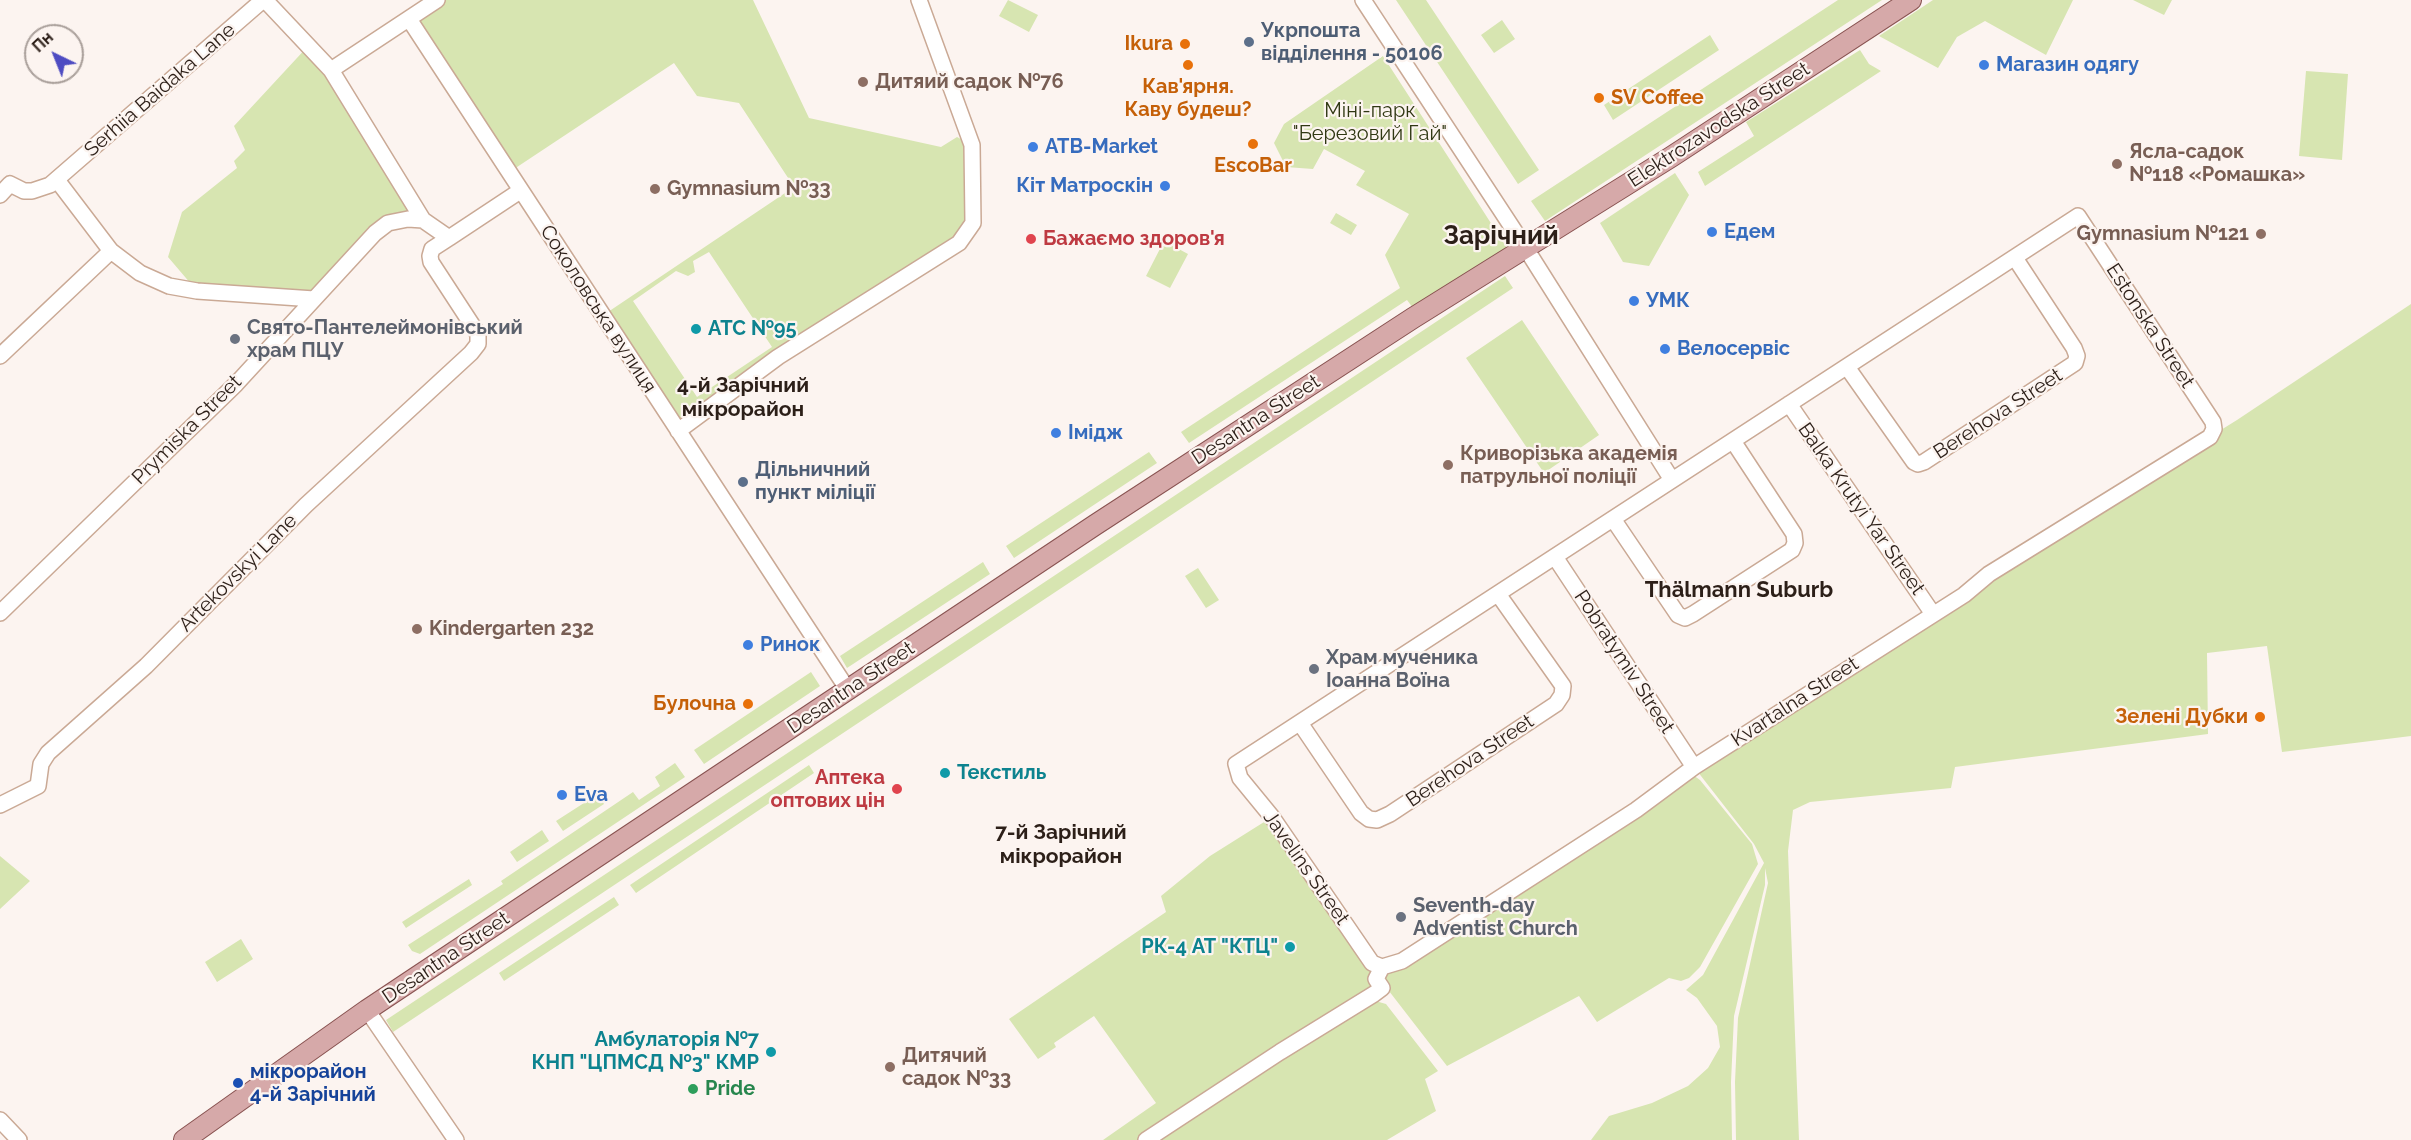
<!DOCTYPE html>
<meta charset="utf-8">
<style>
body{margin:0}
#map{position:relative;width:2411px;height:1140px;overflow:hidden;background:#fcf4f0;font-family:Raleway,sans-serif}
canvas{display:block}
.north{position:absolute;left:24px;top:24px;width:60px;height:60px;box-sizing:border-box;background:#fcf4f0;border:2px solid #a99f9a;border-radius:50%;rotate:317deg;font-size:16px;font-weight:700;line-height:24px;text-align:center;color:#2c1f18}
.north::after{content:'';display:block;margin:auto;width:21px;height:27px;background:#4e4cc2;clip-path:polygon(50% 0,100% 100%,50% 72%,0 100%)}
</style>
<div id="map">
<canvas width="2411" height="1140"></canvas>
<div class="north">Пн</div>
</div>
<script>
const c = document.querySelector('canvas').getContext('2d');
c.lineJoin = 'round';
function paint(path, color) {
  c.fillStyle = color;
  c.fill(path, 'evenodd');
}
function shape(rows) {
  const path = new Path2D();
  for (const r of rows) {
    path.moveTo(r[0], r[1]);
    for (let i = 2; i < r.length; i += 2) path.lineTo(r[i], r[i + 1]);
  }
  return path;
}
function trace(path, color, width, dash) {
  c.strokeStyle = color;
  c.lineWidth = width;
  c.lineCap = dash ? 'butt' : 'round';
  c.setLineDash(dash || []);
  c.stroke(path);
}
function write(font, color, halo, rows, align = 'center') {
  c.font = font + ' Raleway,sans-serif';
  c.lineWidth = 4.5;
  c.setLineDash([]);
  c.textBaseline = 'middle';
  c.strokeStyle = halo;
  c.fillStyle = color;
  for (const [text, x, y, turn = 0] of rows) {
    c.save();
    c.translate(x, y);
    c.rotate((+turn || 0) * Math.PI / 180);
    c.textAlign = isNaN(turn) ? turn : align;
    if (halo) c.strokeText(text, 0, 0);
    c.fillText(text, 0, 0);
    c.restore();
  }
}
const green = shape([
 [437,0,753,0,809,118,941,147,957,137,972,145,974,201,959,243,678,431,602,316,794,187,739,103,697,96,674,63,508,173,409,19],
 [709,252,772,347,697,397,633,301,676,271,688,276,695,272,693,261],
 [1008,0,1038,15,1029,32,999,16],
 [1396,0,1426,0,1539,170,1518,184],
 [1838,0,1882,0,1545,221,1531,201],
 [1933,0,2073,0,2046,55,1985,21,1957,37,1938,68,1879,36],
 [2133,0,2172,0,2164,15],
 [1502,20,1515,39,1494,53,1481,35],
 [1710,35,1719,50,1613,120,1604,105],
 [309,45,423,220,399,219,314,299,197,291,168,257,182,212,237,168,234,161,245,150,234,126],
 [1860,50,1869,64,1881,71,1705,186,1698,172,1754,136,1746,122],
 [1383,56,1507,248,1413,308,1407,300,1189,443,1181,432,1400,288,1385,255,1409,214,1356,185,1365,171,1324,149,1313,169,1286,167,1274,143,1284,124],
 [2306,71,2348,74,2342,160,2299,156],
 [1675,173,1689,195,1649,266,1623,262,1600,223],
 [1336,213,1357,225,1351,235,1330,223],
 [1164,241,1188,254,1170,288,1146,276],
 [1505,276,1513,288,393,1032,386,1020],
 [2411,304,2411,736,2282,752,2267,646,2207,653,2208,734,1955,767,1951,788,1810,802,1793,810,1788,851,1799,1140,1736,1140,1735,1082,1738,1018,1768,883,1765,868,1765,885,1734,1016,1731,1082,1732,1140,1591,1140,1609,1116,1652,1103,1688,1086,1708,1068,1720,1047,1717,1026,1697,998,1686,990,1703,975,1764,863,1754,844,1694,767,1989,574,2237,420],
 [1522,320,1599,435,1544,473,1466,358],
 [1149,452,1157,463,1014,558,1006,546],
 [983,562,990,574,847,668,840,656],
 [1198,568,1219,600,1206,608,1185,576],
 [811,672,820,686,704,764,694,750],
 [675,763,685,777,420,954,412,951,408,945,503,884,501,881,633,792,639,800,660,786,655,777],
 [809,765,814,773,636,893,630,885],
 [1693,775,1700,780,1752,844,1758,864,1700,967,1689,978,1681,981,1669,978,1597,1022,1579,996,1447,1066,1382,982,1387,973],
 [598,794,604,804,563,831,556,821],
 [1272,817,1362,950,1382,988,1146,1140,1103,1140,1156,1103,1094,1016,1054,1043,1056,1047,1038,1059,1009,1019,1166,912,1161,896,1210,856],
 [542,830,549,841,517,862,510,852],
 [0,856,30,881,0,909],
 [469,879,472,885,406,928,402,922],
 [614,897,619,905,504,981,499,973],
 [241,939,253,959,217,982,205,962],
 [1372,1000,1386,1004,1438,1071,1425,1079,1436,1111,1387,1140,1155,1140]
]);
const minor = shape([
 [265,0,331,70,423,220],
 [1363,0,1525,247,1672,480],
 [409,19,848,690],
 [331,70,437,0],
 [57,180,111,251,140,273,169,286,197,291,314,299],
 [0,195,10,184,24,191,32,191,50,185,263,0],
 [2078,216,2213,422,2214,429,2210,437,1989,574,1964,595,1694,767,1636,810,1402,961,1382,967,1372,963,1272,817,1240,778,1236,764,2078,216],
 [0,356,111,251],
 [1847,367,1914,462,1918,464,1924,462,2075,363,2077,356,2074,348,2015,258],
 [1789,404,1933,614],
 [678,431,778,357,959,243,973,223,972,145,919,0],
 [1613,519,1678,615,1685,618,1693,614,1792,550,1795,543,1794,534,1733,441],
 [1555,557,1694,767],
 [0,613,236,384,375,233,388,223,408,219,423,220,449,238,520,191],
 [1300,723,1361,813,1369,819,1377,820,1390,814,1556,704,1562,695,1563,686,1498,594],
 [0,805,38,786,41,764,48,753,146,666,306,505,471,353,478,344,478,334,431,262,430,256,432,249,449,238],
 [367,1010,456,1140],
 [0,1120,19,1140],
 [1146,1140,1280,1052,1374,994,1382,988,1376,979,1382,967]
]);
const major = shape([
 [184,1140,367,1010,1095,525,1413,318,1671,157,1911,0]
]);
const markers = [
 [1249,42,6,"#5c6f8a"],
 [1185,44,6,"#e8710a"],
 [1188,65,6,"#e8710a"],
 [1984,65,6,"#3f7fe0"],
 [863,82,6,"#8d6e63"],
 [1599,98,6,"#e8710a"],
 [1253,144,6,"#e8710a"],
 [1033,147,6,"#3f7fe0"],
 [2117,164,6,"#8d6e63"],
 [1165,186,6,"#3f7fe0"],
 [655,189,6,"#8d6e63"],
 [1712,232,6,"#3f7fe0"],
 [2261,234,6,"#8d6e63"],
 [1031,239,6,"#e0444e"],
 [1634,301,6,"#3f7fe0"],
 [696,329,6,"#0f9aa8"],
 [235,339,6,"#6b7280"],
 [1665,349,6,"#3f7fe0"],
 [1056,433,6,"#3f7fe0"],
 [1448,465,6,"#8d6e63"],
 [743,482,6,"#5c6f8a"],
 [417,629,6,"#8d6e63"],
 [748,645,6,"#3f7fe0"],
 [1314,669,6,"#6b7280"],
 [748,704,6,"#e8710a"],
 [2260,717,6,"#e8710a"],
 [945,773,6,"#0f9aa8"],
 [897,789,6,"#e0444e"],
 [562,795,6,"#3f7fe0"],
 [1401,917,6,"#6b7280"],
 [1290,947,6,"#0f9aa8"],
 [771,1052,6,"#0f9aa8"],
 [890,1067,6,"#8d6e63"],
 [238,1083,6,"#1a4fb4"],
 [693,1089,6,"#2e9e5b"]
];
const serviceNames = [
 ["Укрпошта",1261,31],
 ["відділення - 50106",1261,54],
 ["Дільничний",755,470],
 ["пункт міліції",755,493]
];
const foodNames = [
 ["Ikura",1173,44],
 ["Кав'ярня.",1188,87,"center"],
 ["Каву будеш?",1188,110,"center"],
 ["SV Coffee",1611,98,"left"],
 ["EscoBar",1253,166,"center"],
 ["Булочна",736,704],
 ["Зелені Дубки",2248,717]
];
const shopNames = [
 ["Магазин одягу",1996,65],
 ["ATB-Market",1045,147],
 ["Кiт Матроскін",1153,186,"right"],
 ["Едем",1724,232],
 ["УМК",1646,301],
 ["Велосервіс",1677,349],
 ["Імідж",1068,433],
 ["Ринок",760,645],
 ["Eva",574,795]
];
const educationNames = [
 ["Дитяий садок №76",875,82],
 ["Ясла-садок",2129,152],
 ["№118 «Ромашка»",2129,175],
 ["Gymnasium №33",667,189],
 ["Gymnasium №121",2249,234,"right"],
 ["Криворізька академія",1460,454],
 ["патрульної поліції",1460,477],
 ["Kindergarten 232",429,629],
 ["Дитячий",902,1056],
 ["садок №33",902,1079]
];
const streetNames = [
 ["Serhiia Baidaka Lane",160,90,-41],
 ["Elektrozavodska Street",1719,125,-33],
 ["Соколовська вулиця",598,309,57],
 ["Estonska Street",2150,326,57],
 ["Berehova Street",1998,414,-33],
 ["Desantna Street",1256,420,-33],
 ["Prymiska Street",187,430,-45],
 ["Balka Krutyi Yar Street",1861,509,55],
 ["Artekovskyi Lane",238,573,-45],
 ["Pobratymiv Street",1624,662,57],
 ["Desantna Street",851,688,-34],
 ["Kvartalna Street",1795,702,-33],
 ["Berehova Street",1470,761,-34],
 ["Javelins Street",1306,868,55],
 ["Desantna Street",446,958,-34]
];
const parkNames = [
 ["Міні-парк",1370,111],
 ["\"Березовий Гай\"",1370,134]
];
const healthNames = [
 ["Бажаємо здоров'я",1043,239],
 ["Аптека",885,778,"right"],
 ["оптових цін",885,801,"right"]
];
const worshipNames = [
 ["Свято-Пантелеймонівський",247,328],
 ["храм ПЦУ",247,351],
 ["Храм мученика",1326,658],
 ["Іоанна Воїна",1326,681],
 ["Seventh-day",1413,906],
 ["Adventist Church",1413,929]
];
const cultureNames = [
 ["АТС №95",708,329],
 ["Текстиль",957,773],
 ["РК-4 АТ \"КТЦ\"",1278,947,"right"],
 ["Амбулаторія №7",759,1040,"right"],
 ["КНП \"ЦПМСД №3\" КМР",759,1063,"right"]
];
const transitNames = [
 ["мікрорайон",250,1072],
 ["4-й Зарічний",250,1095]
];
const leisureNames = [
 ["Pride",705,1089]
];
const neighbourhoodNames = [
 ["4-й Зарічний",743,386],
 ["мікрорайон",743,410],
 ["7-й Зарічний",1061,833],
 ["мікрорайон",1061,857]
];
const quarterNames = [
 ["Thälmann Suburb",1739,590]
];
const districtNames = [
 ["Зарічний",1501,236]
];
paint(green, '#d7e5b1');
trace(minor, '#caa995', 18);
trace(major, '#895351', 22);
trace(minor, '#fff', 15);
trace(major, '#d6a9a9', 20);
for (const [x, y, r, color] of markers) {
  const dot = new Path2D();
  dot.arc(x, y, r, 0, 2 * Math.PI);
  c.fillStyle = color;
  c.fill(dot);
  trace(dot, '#fcf4f0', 2);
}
write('bold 20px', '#4e5e75', '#fcf4f0', serviceNames, 'left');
write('bold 20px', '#c56008', '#fcf4f0', foodNames, 'right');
write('bold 20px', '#366cbe', '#fcf4f0', shopNames, 'left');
write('bold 20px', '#785e54', '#fcf4f0', educationNames, 'left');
write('20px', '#2c1f18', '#fcf4f0', streetNames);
write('20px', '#303813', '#fcf4f0', parkNames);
write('bold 20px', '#be3a42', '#fcf4f0', healthNames, 'left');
write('bold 20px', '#5b616d', '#fcf4f0', worshipNames, 'left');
write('bold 20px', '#0d838f', '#fcf4f0', cultureNames, 'left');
write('bold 20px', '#164399', '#fcf4f0', transitNames, 'left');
write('bold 20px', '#27864d', '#fcf4f0', leisureNames, 'left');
write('bold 21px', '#2c1f18', '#fcf4f0', neighbourhoodNames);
write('bold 22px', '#2c1f18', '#fcf4f0', quarterNames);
write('bold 26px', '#2c1f18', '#fcf4f0', districtNames);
</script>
